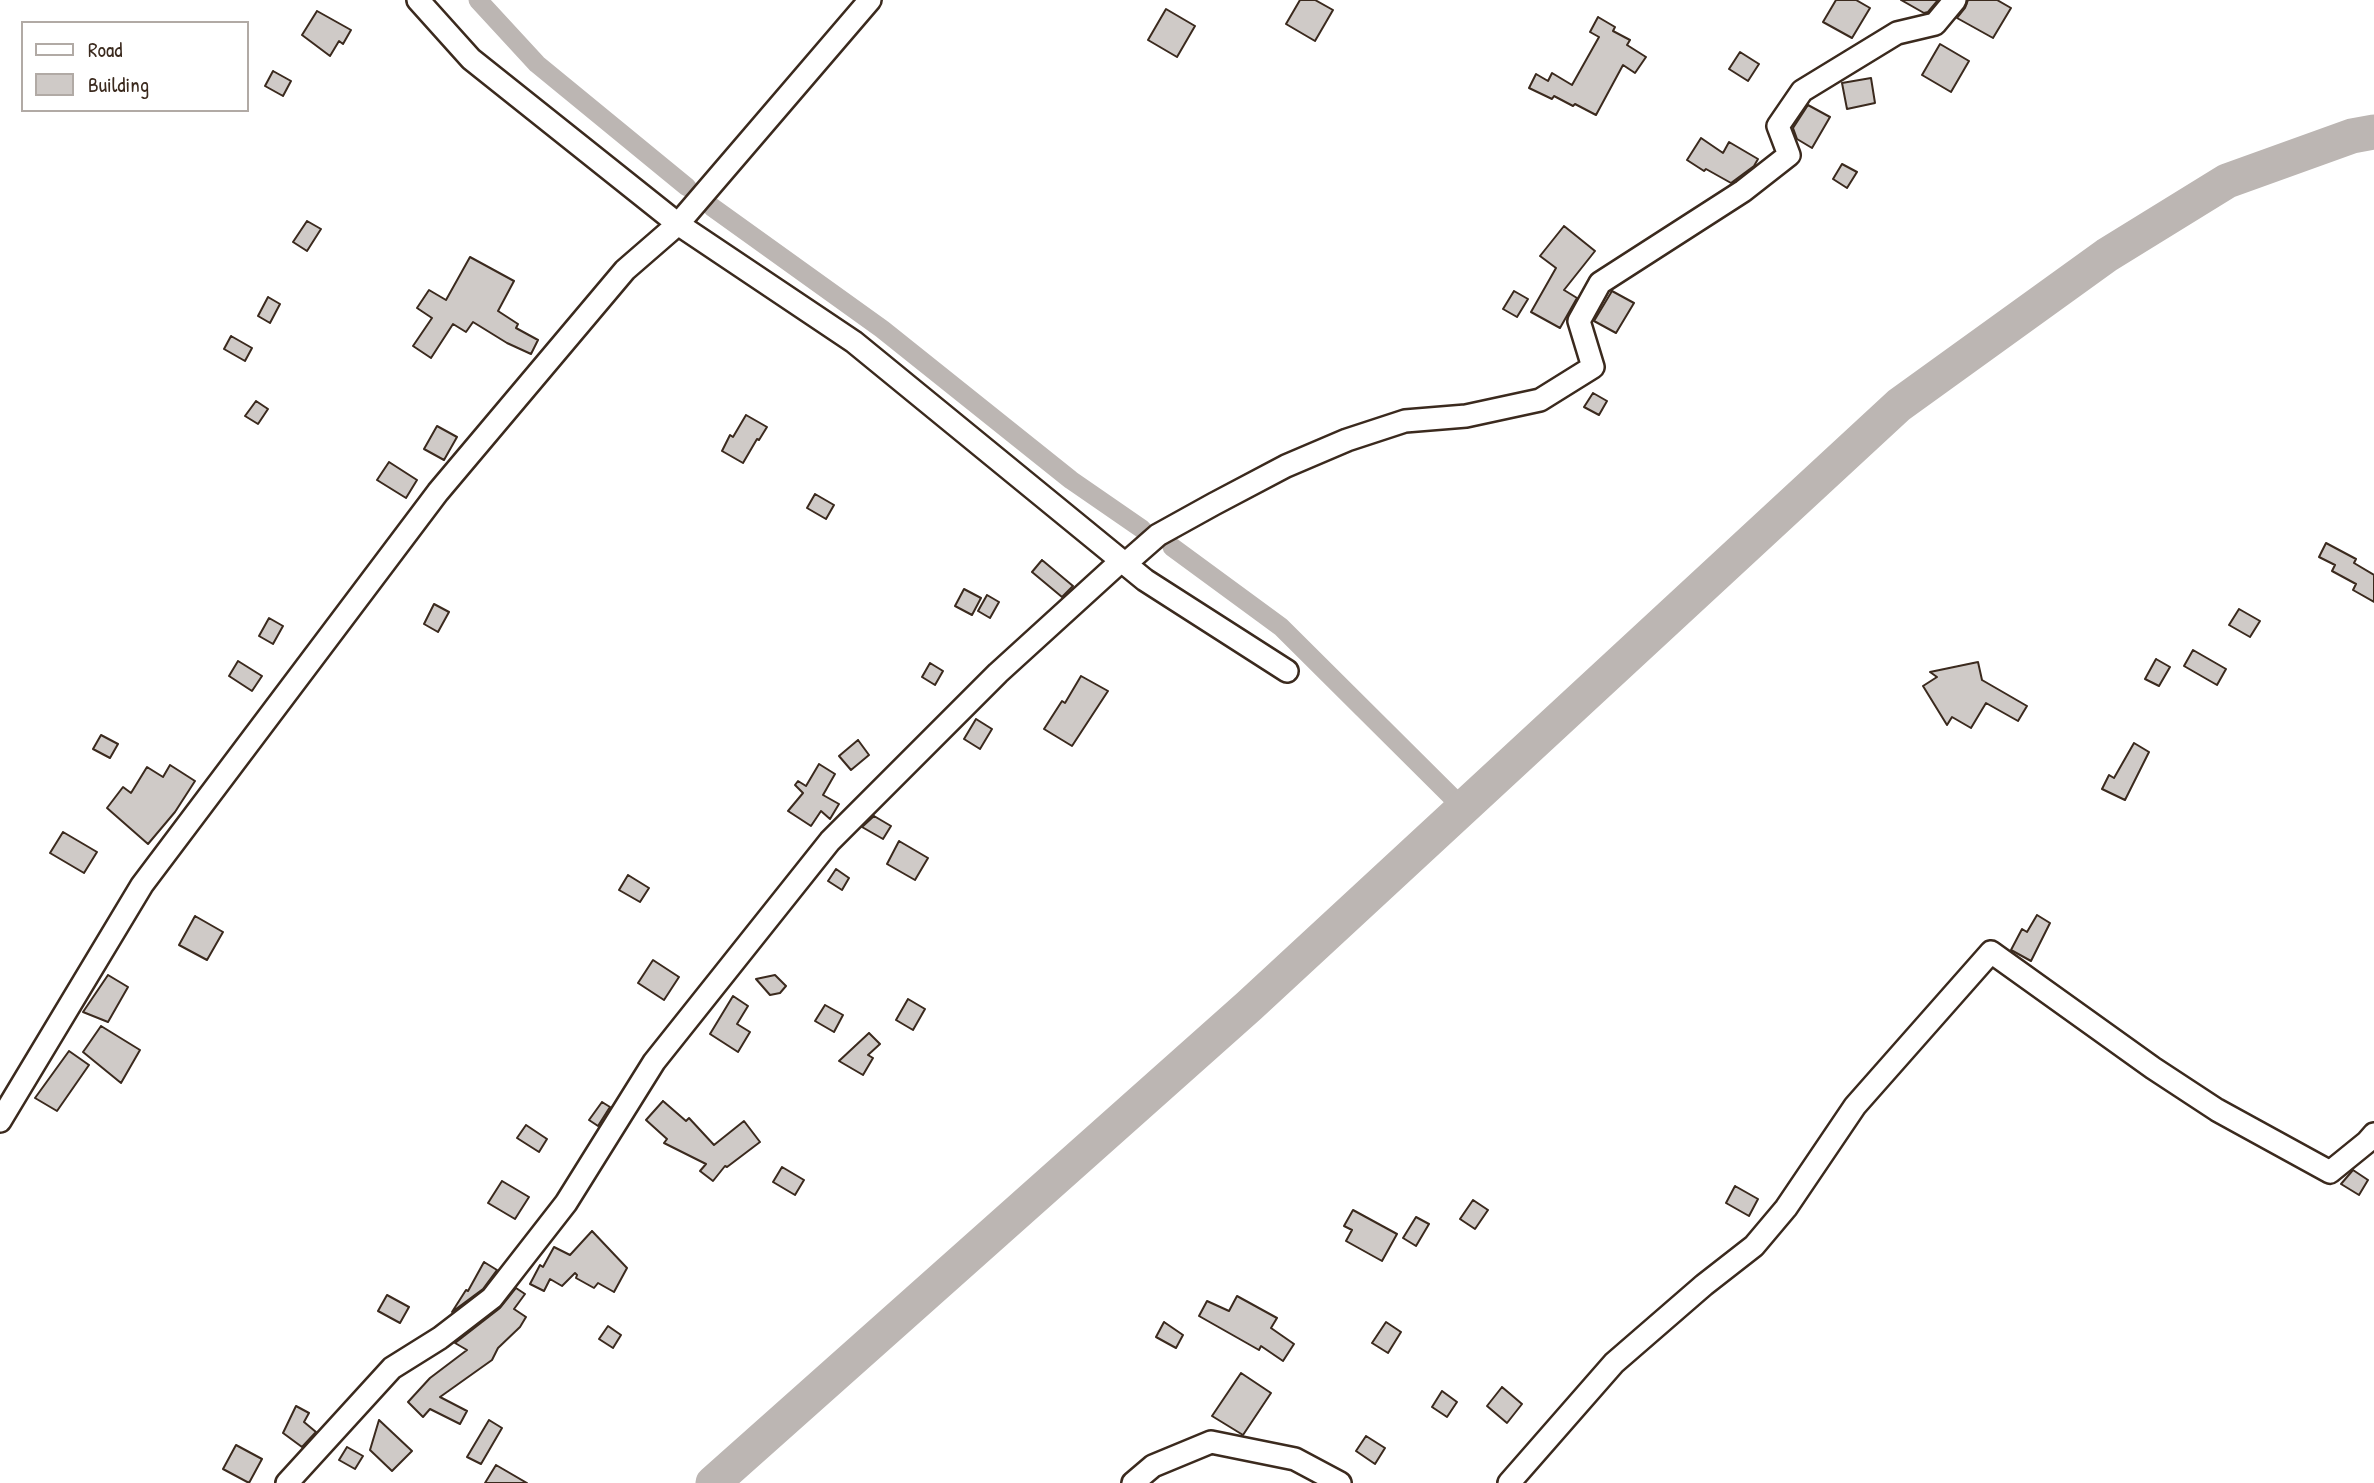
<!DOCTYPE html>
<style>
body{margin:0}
#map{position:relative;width:2374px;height:1483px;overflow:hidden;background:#fff;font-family:"Patrick Hand",sans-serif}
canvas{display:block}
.legend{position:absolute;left:21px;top:21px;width:228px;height:91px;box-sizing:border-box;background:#fff;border:2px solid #b1aaa5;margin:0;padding:9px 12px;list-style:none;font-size:21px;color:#3b2a1e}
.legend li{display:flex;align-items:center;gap:14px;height:35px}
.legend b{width:35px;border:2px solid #b1aaa5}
</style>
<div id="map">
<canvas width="2374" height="1483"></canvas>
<ul class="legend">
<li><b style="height:9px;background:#fff"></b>Road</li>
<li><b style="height:19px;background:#cfcac7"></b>Building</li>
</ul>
</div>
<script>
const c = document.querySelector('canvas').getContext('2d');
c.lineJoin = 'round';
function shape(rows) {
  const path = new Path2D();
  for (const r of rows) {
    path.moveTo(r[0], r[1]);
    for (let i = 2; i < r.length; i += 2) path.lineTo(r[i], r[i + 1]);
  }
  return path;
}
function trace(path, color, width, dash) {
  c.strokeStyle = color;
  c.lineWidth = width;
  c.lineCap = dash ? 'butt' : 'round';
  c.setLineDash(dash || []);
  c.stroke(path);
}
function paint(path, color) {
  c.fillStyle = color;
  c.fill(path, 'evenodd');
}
const canal = shape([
 [478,0,537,64,687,187],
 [712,207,882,329,1071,480,1142,529],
 [1172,547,1281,627,1463,808]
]);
const river = shape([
 [713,1483,1249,1006,1899,405,2107,255,2227,181,2352,136,2374,132]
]);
const building = shape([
 [1300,0,1315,0,1333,10,1315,41,1286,24,1300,0],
 [1836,0,1856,0,1870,8,1852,38,1823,22,1836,0],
 [1901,0,1938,0,1928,12,1924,13,1901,0],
 [1968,0,1997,0,2011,8,1993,38,1957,18,1965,8,1968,0],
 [1166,9,1195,26,1177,57,1148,40,1166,9],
 [317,11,351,30,343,44,339,41,330,56,302,35,317,11],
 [1598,17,1615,27,1613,31,1630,40,1627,45,1646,57,1635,73,1623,65,1596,115,1575,104,1573,106,1554,96,1552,99,1529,88,1536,74,1548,81,1552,73,1572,85,1599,37,1590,32,1598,17],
 [1940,44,1969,61,1951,92,1922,75,1940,44],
 [1740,52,1759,64,1748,81,1729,69,1740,52],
 [273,71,291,81,283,96,265,86,273,71],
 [1871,78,1875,103,1847,109,1842,83,1871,78],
 [1808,105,1830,117,1812,148,1797,139,1793,128,1808,105],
 [1701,138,1723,153,1729,142,1758,159,1754,166,1731,183,1706,169,1704,171,1687,160,1701,138],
 [1842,164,1857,172,1847,188,1833,179,1842,164],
 [307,221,321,229,307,251,293,242,307,221],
 [1564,226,1595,251,1564,290,1577,298,1560,328,1531,312,1556,268,1540,256,1564,226],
 [470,257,514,281,498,311,518,324,516,328,538,340,531,354,507,343,473,322,466,332,453,324,431,358,413,346,432,318,417,308,429,290,446,300,470,257],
 [1514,291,1528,299,1517,317,1503,309,1514,291],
 [1612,291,1634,303,1616,333,1594,321,1612,291],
 [268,297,280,304,270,323,258,316,268,297],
 [231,336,252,348,245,361,224,349,231,336],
 [1593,393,1607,401,1599,415,1584,407,1593,393],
 [256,401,268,409,258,424,245,416,256,401],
 [746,415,767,427,759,440,757,439,743,463,722,451,730,435,733,437,746,415],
 [437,426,457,437,444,460,424,449,437,426],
 [389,462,417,480,406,498,377,480,389,462],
 [815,494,834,505,826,519,807,508,815,494],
 [2326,543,2356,559,2354,563,2374,575,2374,602,2353,590,2356,584,2332,571,2335,565,2319,557,2326,543],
 [1042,560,1073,586,1062,597,1032,572,1042,560],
 [964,589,981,598,972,615,955,606,964,589],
 [987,595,999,602,990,618,978,611,987,595],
 [434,604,449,612,438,632,424,624,434,604],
 [2239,609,2260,621,2250,637,2229,625,2239,609],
 [269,618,283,626,273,644,259,636,269,618],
 [2193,650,2226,669,2217,685,2184,666,2193,650],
 [2156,659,2170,667,2159,686,2145,679,2156,659],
 [238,661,262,676,252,691,229,676,238,661],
 [1978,662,1982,680,2027,706,2018,721,1986,703,1971,728,1952,717,1947,725,1923,686,1937,677,1930,672,1978,662],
 [930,663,943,671,935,685,922,677,930,663],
 [1081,676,1108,691,1072,746,1044,729,1062,701,1065,703,1081,676],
 [976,719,992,729,980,749,964,739,976,719],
 [101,735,118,744,110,758,93,749,101,735],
 [858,740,869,755,851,770,839,756,858,740],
 [2134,743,2149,752,2125,800,2102,789,2109,775,2114,778,2134,743],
 [819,764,835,774,823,795,839,804,830,819,821,811,811,826,788,811,803,793,795,785,798,781,806,786,819,764],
 [170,765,195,781,175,812,148,844,107,808,123,787,131,793,147,767,163,777,170,765],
 [874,816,891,826,883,839,862,827,874,816],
 [63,832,97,852,84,873,50,853,63,832],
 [899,841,928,858,915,880,887,864,899,841],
 [836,869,849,878,842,890,828,881,836,869],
 [628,875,649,888,640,902,619,890,628,875],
 [2037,915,2050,923,2031,961,2011,950,2022,929,2027,932,2037,915],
 [195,916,223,932,207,960,179,945,195,916],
 [653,960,679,977,664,1000,638,983,653,960],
 [108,975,128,987,108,1022,83,1012,108,975],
 [775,975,786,986,780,993,770,995,756,979,775,975],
 [733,996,748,1006,737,1024,750,1032,738,1052,710,1034,733,996],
 [908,999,925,1009,913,1030,896,1020,908,999],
 [825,1005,843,1015,834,1032,815,1021,825,1005],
 [101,1026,140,1050,121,1083,83,1052,101,1026],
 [869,1033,880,1044,868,1055,873,1058,863,1075,839,1061,869,1033],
 [69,1051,89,1065,57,1111,35,1098,69,1051],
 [663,1101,686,1121,689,1118,714,1145,744,1121,760,1142,727,1167,725,1166,713,1181,700,1171,706,1164,664,1143,667,1139,646,1120,663,1101],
 [602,1102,610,1107,598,1126,589,1120,602,1102],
 [526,1125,547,1139,539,1152,517,1138,526,1125],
 [782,1167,804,1180,795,1195,773,1182,782,1167],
 [2353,1170,2368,1180,2359,1195,2341,1184,2353,1170],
 [502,1181,529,1197,515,1219,488,1203,502,1181],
 [1735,1186,1758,1199,1749,1216,1726,1203,1735,1186],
 [1473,1200,1488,1210,1475,1229,1460,1219,1473,1200],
 [1353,1210,1397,1234,1382,1261,1346,1241,1352,1230,1344,1226,1353,1210],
 [1416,1217,1429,1224,1416,1246,1403,1238,1416,1217],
 [592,1231,627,1268,614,1292,598,1283,594,1288,576,1278,577,1275,575,1273,562,1286,550,1279,544,1291,530,1284,540,1265,543,1267,554,1247,570,1255,592,1231],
 [484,1262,497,1270,483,1289,452,1312,466,1290,468,1291,484,1262],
 [516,1288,525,1294,514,1309,526,1317,520,1327,498,1348,492,1360,440,1397,467,1411,460,1424,430,1409,423,1417,408,1402,430,1378,467,1350,455,1343,500,1308,516,1288],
 [387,1295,409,1307,400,1323,378,1311,387,1295],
 [1237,1296,1277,1318,1271,1328,1294,1344,1283,1361,1261,1346,1259,1350,1199,1316,1207,1301,1229,1311,1237,1296],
 [1164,1322,1183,1335,1176,1348,1156,1337,1164,1322],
 [1386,1322,1401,1332,1388,1353,1372,1343,1386,1322],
 [608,1326,621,1335,613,1348,599,1339,608,1326],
 [1241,1373,1271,1393,1243,1435,1212,1416,1241,1373],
 [1502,1387,1522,1404,1507,1423,1487,1406,1502,1387],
 [1442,1391,1457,1402,1447,1417,1432,1407,1442,1391],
 [296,1406,309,1413,304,1422,316,1432,302,1447,283,1433,296,1406],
 [379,1420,412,1451,392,1471,370,1450,379,1420],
 [489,1420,502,1428,481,1464,467,1457,489,1420],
 [1366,1436,1385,1448,1375,1464,1356,1451,1366,1436],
 [236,1445,262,1459,249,1483,223,1469,236,1445],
 [347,1447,363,1456,355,1469,339,1460,347,1447],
 [496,1465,527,1483,485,1483,496,1465]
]);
const minor = shape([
 [418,0,471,59,678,224,854,342,1145,580,1287,671],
 [1125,564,1158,535,1214,504,1286,466,1347,440,1405,421,1466,416,1540,400,1593,367,1579,321,1600,283,1743,191,1789,155,1778,126,1802,91,1897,33,1935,24,1955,0],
 [0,1121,142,885,438,492,625,270,678,224,870,0],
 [287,1483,392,1368,440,1338,492,1298,566,1203,654,1062,830,841,998,673,1121,561],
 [1133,1483,1153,1466,1211,1442,1295,1459,1340,1483],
 [1509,1483,1614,1363,1704,1285,1754,1246,1786,1208,1855,1106,1991,952,2153,1068,2217,1110,2330,1172,2367,1142,2374,1134]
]);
trace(canal, '#bcb6b3', 19);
trace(river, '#bcb6b3', 35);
paint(building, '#cfcac7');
trace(building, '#3b2a1e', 2);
trace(minor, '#3b2a1e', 26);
trace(minor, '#fff', 21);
</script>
